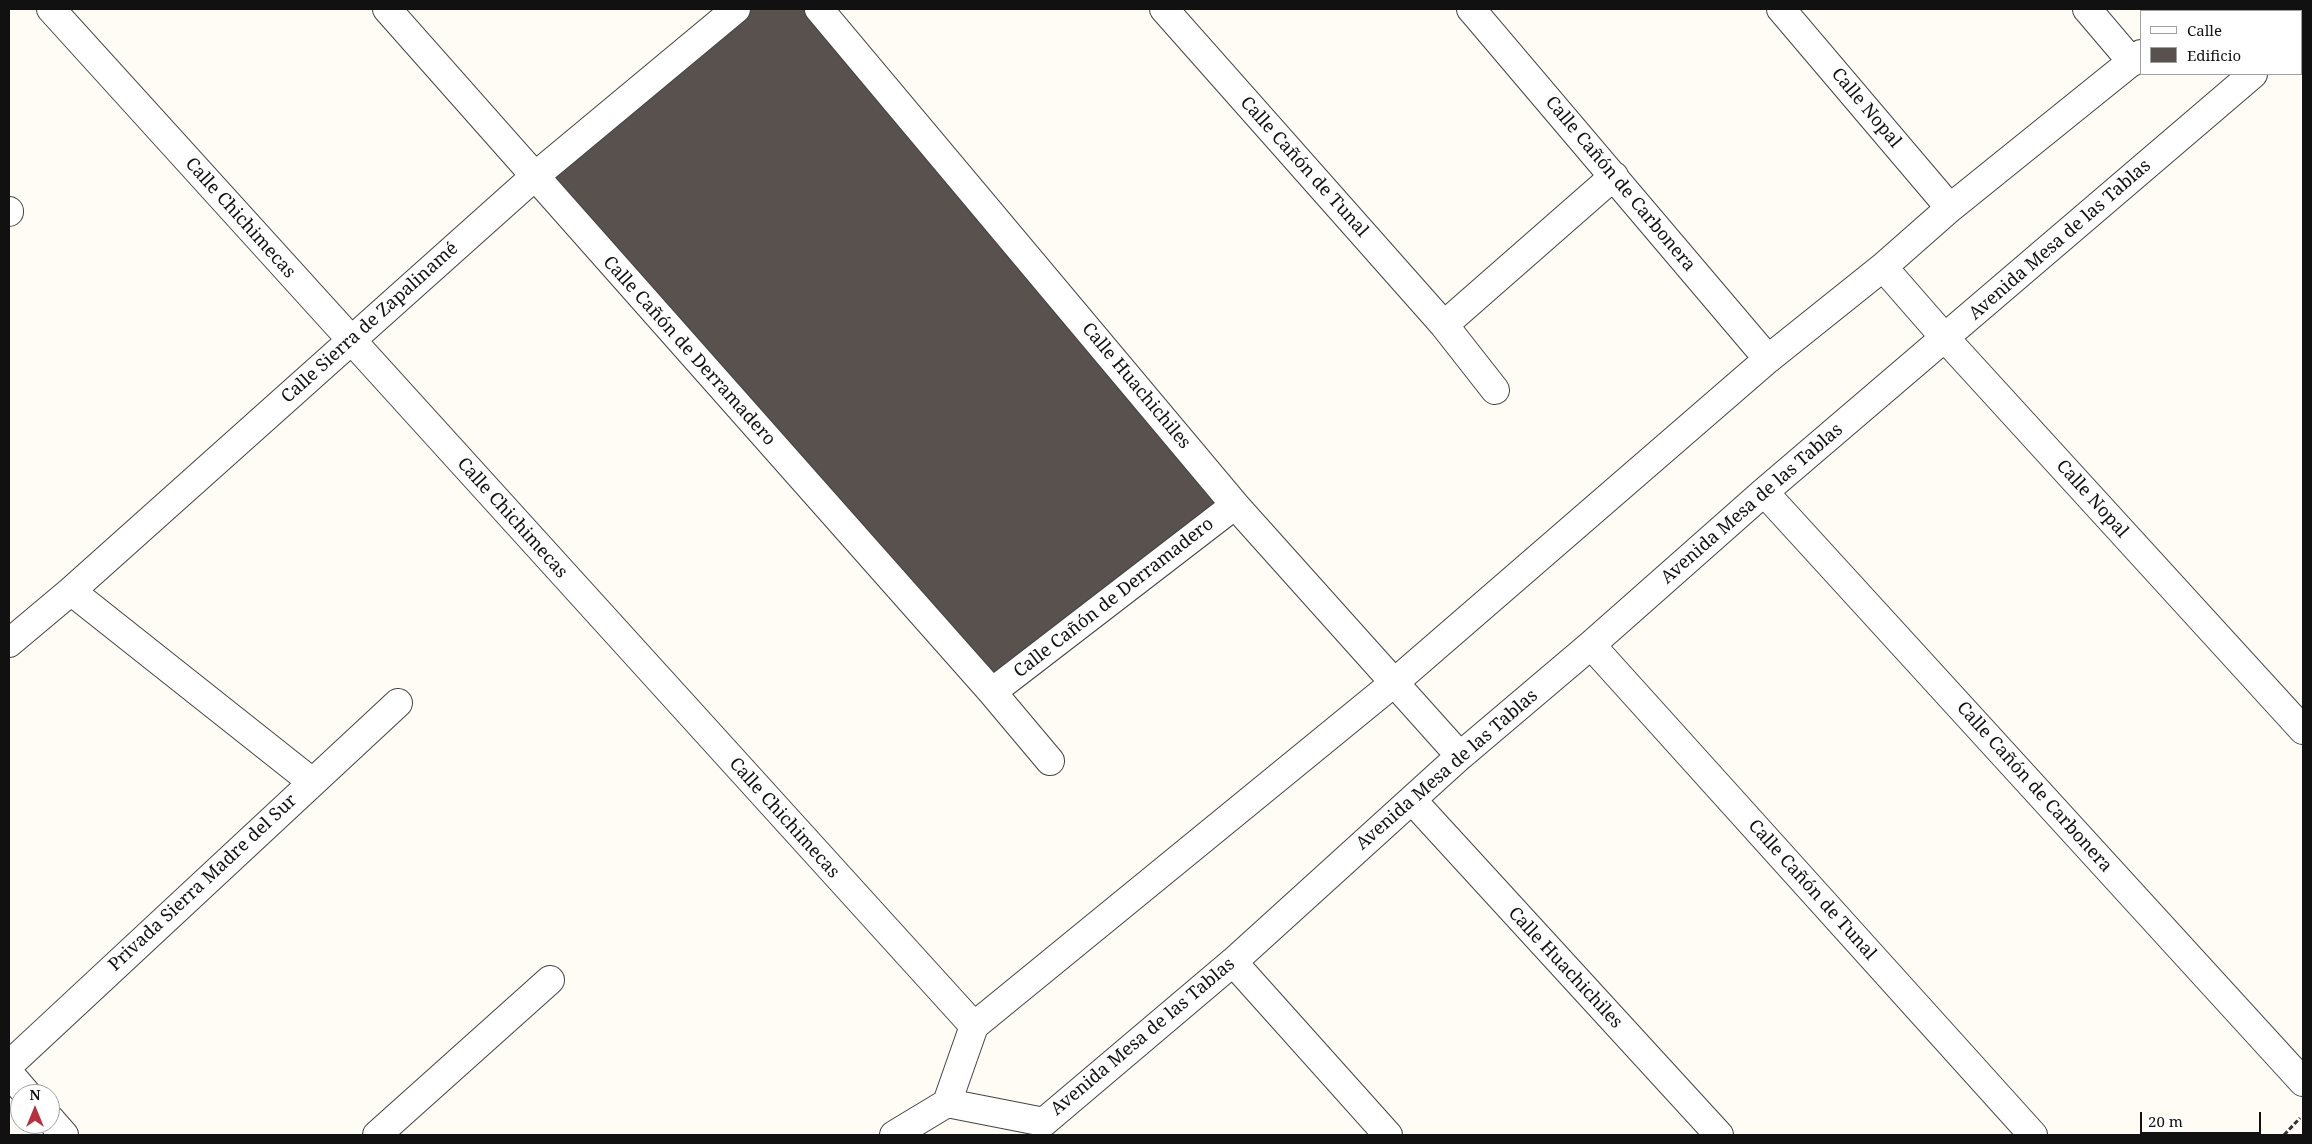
<!DOCTYPE html>
<meta charset="utf-8">
<style>
body{margin:0}
#map{position:relative;width:2312px;height:1144px;overflow:hidden;background:#fefcf5;font-family:"Noto Serif",serif}
canvas{display:block}
.frame{position:absolute;inset:0;border:10px solid #111;pointer-events:none}
.legend{position:absolute;left:2140px;top:10px;width:162px;height:65px;box-sizing:border-box;background:#fff;border:1px solid #a0a0a0;margin:0;padding:6px 9px;list-style:none;font-size:15px;color:#111}
.legend li{display:flex;align-items:center;gap:10px;height:25px}
.legend b{width:25px;border:1px solid #a0a0a0}
.north{position:absolute;left:10px;top:1084px;width:50px;height:50px;box-sizing:border-box;background:#fff;border:1px solid #a0a0a0;border-radius:50%;rotate:0deg;font-size:14px;font-weight:700;line-height:20px;text-align:center;color:#111}
.north::after{content:'';display:block;margin:auto;width:18px;height:22px;background:#bb2e3c;clip-path:polygon(50% 0,100% 100%,50% 72%,0 100%)}
.scale{position:absolute;left:2140px;top:1112px;width:121px;height:22px;box-sizing:border-box;border:2px solid #111;border-top:0;padding-left:6px;font-size:15px;line-height:18px;white-space:nowrap;color:#111;-webkit-text-stroke:4px #fff;paint-order:stroke}
</style>
<div id="map">
<canvas width="2312" height="1144"></canvas>
<div class="frame"></div>
<ul class="legend">
<li><b style="height:6px;background:#fff"></b>Calle</li>
<li><b style="height:14px;background:#59514e"></b>Edificio</li>
</ul>
<div class="north">N</div>
<div class="scale">20 m</div>
</div>
<script>
const c = document.querySelector('canvas').getContext('2d');
c.lineJoin = 'round';
function paint(path, color) {
  c.fillStyle = color;
  c.fill(path, 'evenodd');
}
function shape(rows) {
  const path = new Path2D();
  for (const r of rows) {
    path.moveTo(r[0], r[1]);
    for (let i = 2; i < r.length; i += 2) path.lineTo(r[i], r[i + 1]);
  }
  return path;
}
function trace(path, color, width, dash) {
  c.strokeStyle = color;
  c.lineWidth = width;
  c.lineCap = dash ? 'butt' : 'round';
  c.setLineDash(dash || []);
  c.stroke(path);
}
function write(font, color, halo, rows, align = 'center') {
  c.font = font + ' "Noto Serif",serif';
  c.lineWidth = 5;
  c.setLineDash([]);
  c.textBaseline = 'middle';
  c.strokeStyle = halo;
  c.fillStyle = color;
  for (const [text, x, y, turn = 0] of rows) {
    c.save();
    c.translate(x, y);
    c.rotate((+turn || 0) * Math.PI / 180);
    c.textAlign = isNaN(turn) ? turn : align;
    if (halo) c.strokeText(text, 0, 0);
    c.fillText(text, 0, 0);
    c.restore();
  }
}
const building = shape([
 [739,9,819,9,1235,505,992,692,553,178]
]);
const path = shape([
 [2284,1135,2300,1118]
]);
const minor = shape([
 [51,9,974,1026],
 [387,9,992,692,1050,761],
 [819,9,1235,505,1460,756],
 [1164,9,1444,325,1495,390],
 [1471,9,1768,359],
 [1781,9,1950,208],
 [2087,9,2132,62],
 [2191,11,2194,9],
 [2301,33,2303,30],
 [9,212,9,211],
 [1883,267,1945,338,2303,730],
 [1444,325,1614,176],
 [1764,492,2303,1082],
 [71,591,312,782],
 [9,643,71,591,534,177,736,9],
 [1591,645,2033,1135],
 [992,692,1235,505],
 [1412,800,1719,1135],
 [1233,962,1388,1135],
 [9,1065,398,703],
 [9,1073,27,1094],
 [947,1103,1044,1122,1233,962,1460,756,1591,645,1764,492,2253,74],
 [947,1103,974,1026,1395,682,1768,359,1883,267,1950,208,2141,54],
 [50,1119,64,1135],
 [377,1135,550,980],
 [894,1135,947,1103]
]);
const streetNames = [
 ["Calle Nopal",1866,108,50],
 ["Calle Cañón de Tunal",1304,167,48],
 ["Calle Cañón de Carbonera",1620,184,50],
 ["Calle Chichimecas",240,218,48],
 ["Avenida Mesa de las Tablas",2060,240,-41],
 ["Calle Sierra de Zapalinamé",370,323,-42],
 ["Calle Cañón de Derramadero",689,351,48],
 ["Calle Huachichiles",1136,386,50],
 ["Calle Nopal",2092,499,48],
 ["Avenida Mesa de las Tablas",1752,504,-41],
 ["Calle Chichimecas",512,518,48],
 ["Calle Cañón de Derramadero",1114,598,-38],
 ["Avenida Mesa de las Tablas",1447,770,-41],
 ["Calle Cañón de Carbonera",2034,787,48],
 ["Calle Chichimecas",784,818,48],
 ["Privada Sierra Madre del Sur",203,883,-43],
 ["Calle Cañón de Tunal",1812,890,48],
 ["Calle Huachichiles",1565,968,47],
 ["Avenida Mesa de las Tablas",1143,1037,-40]
];
paint(building, '#59514e');
trace(minor, '#444', 30);
trace(path, '#333', 3, [5, 2.5]);
trace(minor, '#fff', 28);
write('18px', '#111', '#fff', streetNames);
</script>
